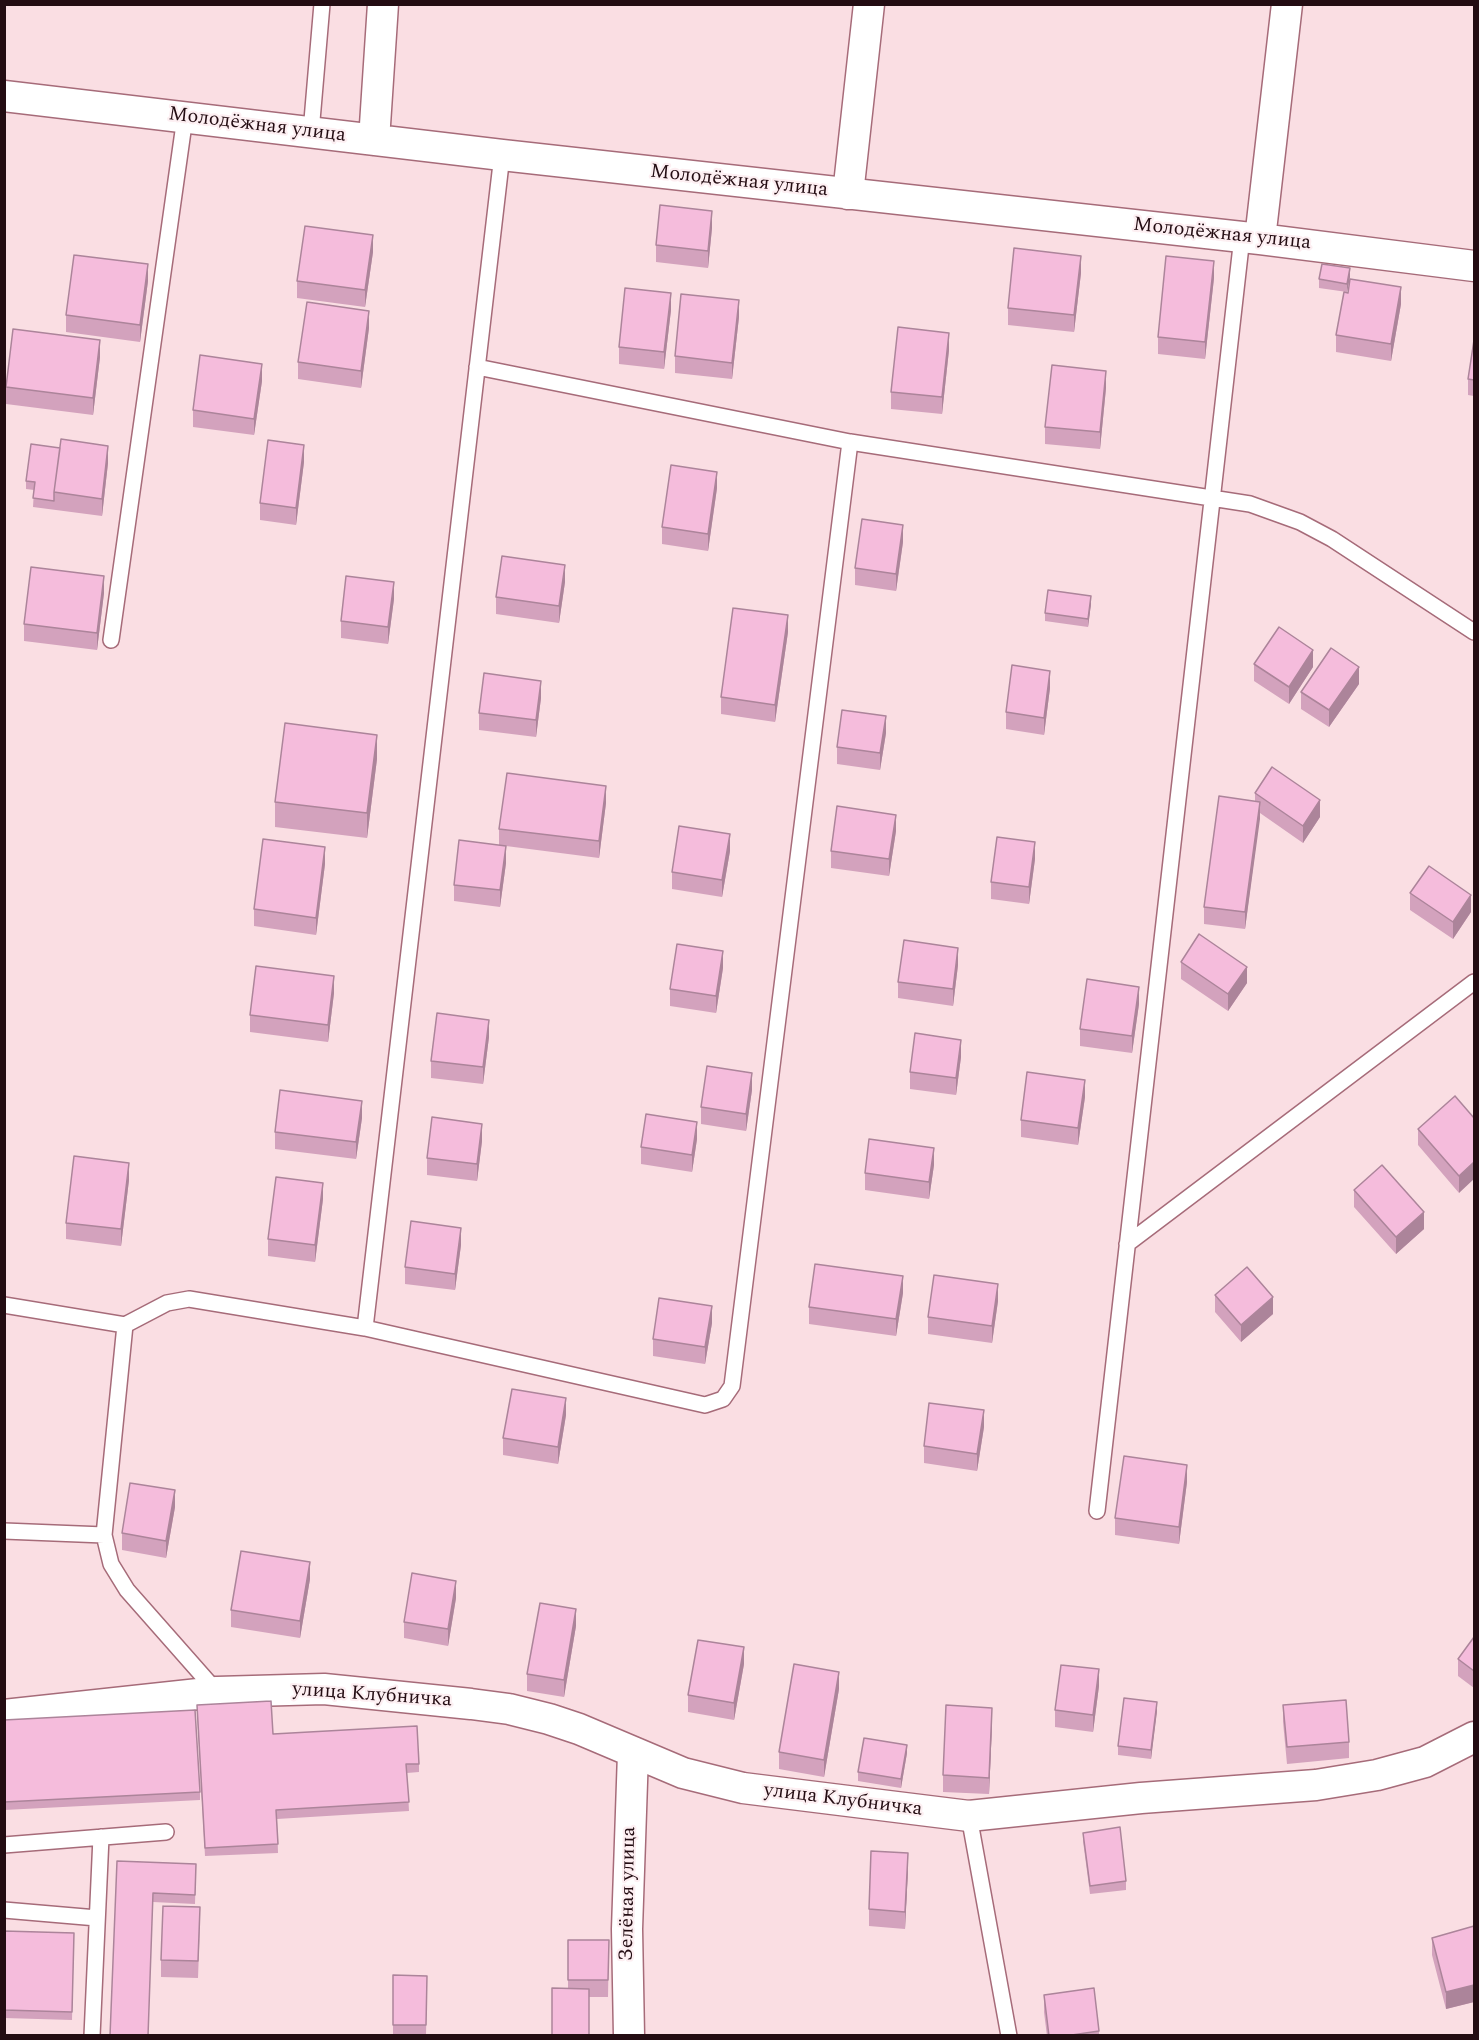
<!DOCTYPE html>
<meta charset="utf-8">
<style>
body{margin:0}
#map{position:relative;width:1479px;height:2040px;overflow:hidden;background:#fadee3;font-family:Spectral,serif}
canvas{display:block}
.frame{position:absolute;inset:0;border:6px solid #230c12;pointer-events:none}
</style>
<div id="map">
<canvas width="1479" height="2040"></canvas>
<div class="frame"></div>
</div>
<script>
const c = document.querySelector('canvas').getContext('2d');
c.lineJoin = 'round';
function shape(rows) {
  const path = new Path2D();
  for (const r of rows) {
    path.moveTo(r[0], r[1]);
    for (let i = 2; i < r.length; i += 2) path.lineTo(r[i], r[i + 1]);
  }
  return path;
}
function trace(path, color, width, dash) {
  c.strokeStyle = color;
  c.lineWidth = width;
  c.lineCap = dash ? 'butt' : 'round';
  c.setLineDash(dash || []);
  c.stroke(path);
}
function paint(path, color) {
  c.fillStyle = color;
  c.fill(path, 'evenodd');
}
function write(font, color, halo, rows, align = 'center') {
  c.font = font + ' Spectral,serif';
  c.lineWidth = 4.5;
  c.setLineDash([]);
  c.textBaseline = 'middle';
  c.strokeStyle = halo;
  c.fillStyle = color;
  for (const [text, x, y, turn = 0] of rows) {
    c.save();
    c.translate(x, y);
    c.rotate((+turn || 0) * Math.PI / 180);
    c.textAlign = isNaN(turn) ? turn : align;
    if (halo) c.strokeText(text, 0, 0);
    c.fillText(text, 0, 0);
    c.restore();
  }
}
const lane = shape([
 [311,132,322,4],
 [477,367,850,442,1250,504,1300,522,1332,539,1474,632],
 [111,640,185,117],
 [1127,1244,1474,982],
 [4,1305,125,1325,167,1303,189,1299,365,1328,705,1405,723,1399,732,1386,850,442],
 [125,1325,104,1535,111,1564,127,1590,217,1692],
 [365,1328,502,155],
 [1097,1511,1242,237],
 [4,1531,104,1535],
 [969,1816,1009,2036],
 [4,1845,166,1832],
 [4,1910,97,1918],
 [92,2036,101,1837]
]);
const street = shape([
 [4,96,502,155,1260,239,1474,266],
 [374,140,383,4],
 [848,194,869,4],
 [1260,239,1287,4],
 [4,1715,217,1692,324,1689,471,1704,509,1709,549,1719,579,1729,683,1773,743,1788,969,1816,1141,1798,1316,1785,1377,1775,1425,1762,1474,1737],
 [629,2036,627,1929,633,1753]
]);
const wall = shape([
 [712,228,708,268,656,262,656,245],
 [373,252,365,307,297,298,297,281],
 [1081,273,1074,332,1008,325,1008,308],
 [1350,277,1347,292,1319,288,1319,279],
 [1214,278,1205,359,1158,354,1158,337],
 [148,281,140,342,66,332,66,315],
 [1348,293,1401,304,1391,361,1336,352,1336,335],
 [671,310,664,369,619,364,619,347],
 [739,317,732,379,675,373,675,356],
 [369,328,361,388,298,379,298,362],
 [1474,340,1474,396,1468,395,1468,379],
 [949,350,942,414,891,409,891,392],
 [100,357,93,415,6,404,6,387],
 [262,381,254,435,193,427,193,410],
 [1106,388,1100,449,1045,444,1045,427],
 [304,462,296,525,260,520,260,503],
 [108,463,102,516,33,507,34,490,26,489,26,481],
 [717,488,708,551,662,544,662,527],
 [903,542,896,591,855,585,855,568],
 [565,582,559,623,496,614,496,597],
 [104,593,97,650,24,641,24,624],
 [394,599,388,644,341,638,341,621],
 [1091,604,1088,627,1045,621,1045,613],
 [788,632,775,722,721,714,721,697],
 [1254,664,1313,667,1289,704,1254,681],
 [1359,684,1329,727,1301,709,1301,692],
 [1050,688,1044,735,1006,729,1006,712],
 [541,698,536,737,479,730,479,713],
 [886,733,880,770,837,764,837,747],
 [377,759,367,838,275,827,275,802],
 [1255,793,1320,817,1303,843,1260,813,1245,929,1204,924,1204,907,1255,801],
 [606,803,599,858,506,846,506,863,500,907,454,901,454,885,499,845,499,829],
 [896,831,889,876,831,868,831,851],
 [730,851,722,897,672,889,672,872],
 [1035,859,1029,904,991,899,991,882],
 [325,864,316,935,254,926,254,909],
 [1410,893,1471,912,1453,939,1410,910],
 [1181,962,1247,983,1228,1011,1181,979],
 [958,965,953,1006,898,998,898,982],
 [723,968,716,1013,670,1006,670,989],
 [334,993,328,1042,250,1032,250,1015],
 [1139,1004,1132,1053,1080,1046,1080,1029],
 [489,1037,483,1084,431,1078,431,1061],
 [961,1057,956,1095,910,1089,910,1072],
 [752,1090,746,1131,701,1124,701,1107],
 [1085,1097,1078,1145,1021,1137,1021,1120],
 [362,1118,356,1159,275,1149,275,1132],
 [1474,1118,1459,1193,1418,1145,1418,1129],
 [697,1139,692,1172,641,1164,641,1147],
 [482,1141,477,1181,427,1175,427,1158],
 [934,1165,929,1199,865,1190,865,1173],
 [129,1180,121,1246,66,1239,66,1223],
 [1354,1190,1424,1229,1396,1254,1354,1207],
 [323,1199,315,1262,268,1256,268,1239],
 [461,1245,455,1290,405,1284,405,1267],
 [903,1293,896,1336,809,1324,809,1307],
 [1215,1295,1273,1314,1241,1342,1215,1312],
 [998,1301,992,1343,928,1334,928,1317],
 [712,1323,705,1364,653,1356,653,1339],
 [566,1415,558,1464,503,1455,503,1438],
 [984,1427,977,1471,924,1463,924,1446],
 [1187,1482,1179,1544,1115,1535,1115,1518],
 [175,1507,166,1558,122,1550,122,1533],
 [310,1579,300,1638,231,1627,231,1610],
 [456,1598,448,1646,404,1638,404,1622],
 [576,1626,564,1697,527,1691,527,1674],
 [1474,1637,1474,1688,1458,1676,1458,1659],
 [744,1664,734,1720,688,1712,688,1695],
 [1099,1686,1093,1732,1055,1727,1055,1710],
 [839,1689,824,1777,779,1769,779,1752],
 [1283,1705,1349,1742,1349,1758,1287,1764,1283,1722],
 [1157,1711,1151,1759,1118,1755,1118,1746],
 [197,1713,273,1734,419,1764,419,1772,407,1773,409,1811,277,1819,278,1853,205,1856],
 [4,1720,200,1792,200,1800,4,1810],
 [992,1725,989,1794,943,1792,943,1775],
 [907,1753,901,1788,858,1781,858,1772],
 [1083,1833,1126,1881,1126,1890,1090,1894,1083,1841],
 [117,1861,196,1864,195,1904,153,1902],
 [908,1870,905,1929,869,1926,869,1909],
 [200,1924,198,1978,161,1977,161,1960],
 [1474,1926,1474,2002,1446,2009,1432,1955,1432,1938],
 [4,1931,74,1933,72,2020,4,2018],
 [568,1940,609,1940,608,1997,589,1997,568,1989],
 [393,1975,427,1976,426,2036,393,2036],
 [1044,1995,1099,2031,1099,2036,1047,2036,1044,2012]
]);
const shadedWall = shape([
 [712,211,712,228,708,268,708,251],
 [373,235,373,252,365,307,365,290],
 [1081,256,1081,273,1074,332,1074,315],
 [1214,261,1214,278,1205,359,1205,342],
 [148,264,148,281,140,342,140,325],
 [1350,268,1350,277,1347,292,1347,284],
 [1401,287,1401,304,1391,361,1391,344],
 [671,293,671,310,664,369,664,352],
 [739,300,739,317,732,379,732,363],
 [369,311,369,328,361,388,361,371],
 [949,333,949,350,942,414,942,397],
 [100,340,100,357,93,415,93,398],
 [262,364,262,381,254,435,254,419],
 [1106,371,1106,388,1100,449,1100,432],
 [304,445,304,462,296,525,296,508],
 [108,446,108,463,102,516,102,499],
 [717,472,717,488,708,551,708,534],
 [903,525,903,542,896,591,896,574],
 [565,565,565,582,559,623,559,606],
 [104,576,104,593,97,650,97,633],
 [394,582,394,599,388,644,388,627],
 [1091,596,1091,604,1088,627,1088,619],
 [788,615,788,632,775,722,775,705],
 [1313,650,1313,667,1289,704,1289,687],
 [1359,667,1359,684,1329,727,1329,710],
 [1050,671,1050,688,1044,735,1044,718],
 [541,681,541,698,536,737,536,720],
 [886,716,886,733,880,770,880,753],
 [377,735,377,759,367,838,367,813],
 [606,786,606,803,599,858,599,841],
 [1320,800,1320,817,1303,843,1303,826],
 [1260,802,1260,819,1245,929,1245,912],
 [896,815,896,831,889,876,889,859],
 [730,834,730,851,722,897,722,880],
 [1035,842,1035,859,1029,904,1029,887],
 [506,846,506,863,500,907,500,890],
 [325,847,325,864,316,935,316,918],
 [1471,895,1471,912,1453,939,1453,922],
 [958,948,958,965,953,1006,953,989],
 [723,951,723,968,716,1013,716,996],
 [1247,967,1247,983,1228,1011,1228,994],
 [334,976,334,993,328,1042,328,1025],
 [1139,987,1139,1004,1132,1053,1132,1036],
 [489,1020,489,1037,483,1084,483,1067],
 [961,1040,961,1057,956,1095,956,1078],
 [752,1073,752,1090,746,1131,746,1114],
 [1085,1080,1085,1097,1078,1145,1078,1128],
 [362,1101,362,1118,356,1159,356,1142],
 [697,1122,697,1139,692,1172,692,1155],
 [482,1124,482,1141,477,1181,477,1164],
 [934,1148,934,1165,929,1199,929,1182],
 [1474,1162,1474,1179,1459,1193,1459,1176],
 [129,1163,129,1180,121,1246,121,1229],
 [323,1183,323,1199,315,1262,315,1245],
 [1424,1212,1424,1229,1396,1254,1396,1237],
 [461,1228,461,1245,455,1290,455,1274],
 [903,1276,903,1293,896,1336,896,1319],
 [998,1284,998,1301,992,1343,992,1326],
 [1273,1297,1273,1314,1241,1342,1241,1325],
 [712,1306,712,1323,705,1364,705,1347],
 [566,1398,566,1415,558,1464,558,1447],
 [984,1410,984,1427,977,1471,977,1454],
 [1187,1465,1187,1482,1179,1544,1179,1527],
 [175,1490,175,1507,166,1558,166,1541],
 [310,1562,310,1579,300,1638,300,1621],
 [456,1581,456,1598,448,1646,448,1629],
 [576,1609,576,1626,564,1697,564,1680],
 [744,1647,744,1664,734,1720,734,1703],
 [1099,1669,1099,1686,1093,1732,1093,1715],
 [839,1672,839,1689,824,1777,824,1760],
 [1157,1702,1157,1711,1151,1759,1151,1750],
 [992,1708,992,1725,989,1794,989,1778],
 [907,1745,907,1753,901,1788,901,1779],
 [908,1853,908,1870,905,1929,905,1912],
 [1474,1985,1474,2002,1446,2009,1446,1992]
]);
const building = shape([
 [660,205,712,211,708,251,656,245,660,205],
 [305,226,373,235,365,290,297,281,305,226],
 [1014,248,1081,256,1074,315,1008,308,1014,248],
 [74,255,148,264,140,325,66,315,74,255],
 [1166,256,1214,261,1205,342,1158,337,1166,256],
 [1322,264,1350,268,1347,284,1319,279,1322,264],
 [1350,279,1401,287,1391,344,1336,335,1344,292,1348,293,1350,279],
 [625,288,671,293,664,352,619,347,625,288],
 [681,294,739,300,732,363,675,356,681,294],
 [307,302,369,311,361,371,298,362,307,302],
 [898,327,949,333,942,397,891,392,898,327],
 [13,329,100,340,93,398,6,387,13,329],
 [1474,340,1474,380,1468,379,1474,340],
 [200,355,262,364,254,419,193,410,200,355],
 [1052,365,1106,371,1100,432,1045,427,1052,365],
 [61,439,108,446,102,499,54,492,61,439],
 [268,440,304,445,296,508,260,503,268,440],
 [31,444,60,448,54,492,54,501,33,498,35,482,26,481,31,444],
 [671,465,717,472,708,534,662,527,671,465],
 [862,519,903,525,896,574,855,568,862,519],
 [502,556,565,565,559,606,496,597,502,556],
 [31,567,104,576,97,633,24,624,31,567],
 [346,576,394,582,388,627,341,621,346,576],
 [1048,590,1091,596,1088,619,1045,613,1048,590],
 [733,608,788,615,775,705,721,697,733,608],
 [1279,627,1313,650,1289,687,1254,664,1279,627],
 [1331,648,1359,667,1329,710,1301,692,1331,648],
 [1012,665,1050,671,1044,718,1006,712,1012,665],
 [484,673,541,681,536,720,479,713,484,673],
 [842,710,886,716,880,753,837,747,842,710],
 [285,723,377,735,367,813,275,802,285,723],
 [1272,767,1320,800,1303,826,1255,793,1272,767],
 [507,773,606,786,599,841,499,829,507,773],
 [1219,796,1260,802,1245,912,1204,907,1219,796],
 [837,806,896,815,889,859,831,851,837,806],
 [679,826,730,834,722,880,672,872,679,826],
 [997,837,1035,842,1029,887,991,882,997,837],
 [263,839,325,847,316,918,254,909,263,839],
 [459,840,506,846,500,890,454,885,459,840],
 [1429,866,1471,895,1453,922,1410,893,1429,866],
 [1199,934,1247,967,1228,994,1181,962,1199,934],
 [904,940,958,948,953,989,898,982,904,940],
 [677,944,723,951,716,996,670,989,677,944],
 [256,966,334,976,328,1025,250,1015,256,966],
 [1087,979,1139,987,1132,1036,1080,1029,1087,979],
 [437,1013,489,1020,483,1067,431,1061,437,1013],
 [915,1033,961,1040,956,1078,910,1072,915,1033],
 [707,1066,752,1073,746,1114,701,1107,707,1066],
 [1027,1072,1085,1080,1078,1128,1021,1120,1027,1072],
 [280,1090,362,1101,356,1142,275,1132,280,1090],
 [1455,1096,1474,1118,1474,1162,1459,1176,1418,1129,1455,1096],
 [646,1114,697,1122,692,1155,641,1147,646,1114],
 [432,1117,482,1124,477,1164,427,1158,432,1117],
 [869,1139,934,1148,929,1182,865,1173,869,1139],
 [74,1156,129,1163,121,1229,66,1223,74,1156],
 [1382,1165,1424,1212,1396,1237,1354,1190,1382,1165],
 [276,1177,323,1183,315,1245,268,1239,276,1177],
 [411,1221,461,1228,455,1274,405,1267,411,1221],
 [815,1264,903,1276,896,1319,809,1307,815,1264],
 [1247,1267,1273,1297,1241,1325,1215,1295,1247,1267],
 [934,1275,998,1284,992,1326,928,1317,934,1275],
 [659,1298,712,1306,705,1347,653,1339,659,1298],
 [512,1389,566,1398,558,1447,503,1438,512,1389],
 [929,1403,984,1410,977,1454,924,1446,929,1403],
 [1124,1456,1187,1465,1179,1527,1115,1518,1124,1456],
 [130,1483,175,1490,166,1541,122,1533,130,1483],
 [241,1551,310,1562,300,1621,231,1610,241,1551],
 [412,1573,456,1581,448,1629,404,1622,412,1573],
 [540,1603,576,1609,564,1680,527,1674,540,1603],
 [1474,1637,1474,1671,1458,1659,1474,1637],
 [698,1640,744,1647,734,1703,688,1695,698,1640],
 [794,1664,839,1672,824,1760,779,1752,794,1664],
 [1061,1665,1099,1669,1093,1715,1055,1710,1061,1665],
 [1124,1698,1157,1702,1151,1750,1118,1746,1124,1698],
 [1346,1700,1349,1742,1287,1747,1283,1705,1346,1700],
 [271,1701,273,1734,417,1726,419,1764,406,1764,409,1802,276,1810,278,1844,205,1848,197,1705,271,1701],
 [946,1705,992,1708,989,1778,943,1775,946,1705],
 [195,1710,200,1792,4,1802,4,1720,195,1710],
 [864,1738,907,1745,901,1779,858,1772,864,1738],
 [1120,1827,1126,1881,1090,1886,1083,1833,1120,1827],
 [871,1851,908,1853,905,1912,869,1909,871,1851],
 [117,1861,196,1864,195,1895,153,1893,148,2036,110,2036,117,1861],
 [163,1906,200,1907,198,1961,161,1960,163,1906],
 [1474,1926,1474,1985,1446,1992,1432,1938,1474,1926],
 [4,1931,74,1933,72,2012,4,2010,4,1931],
 [568,1940,609,1940,608,1980,568,1980,568,1940],
 [393,1975,427,1976,426,2025,393,2025,393,1975],
 [552,1988,589,1989,589,2036,552,2036,552,1988],
 [1094,1988,1099,2031,1065,2036,1049,2036,1044,1995,1094,1988]
]);
const streetNames = [
 ["Молодёжная улица",257,126,7],
 ["Молодёжная улица",739,182,6],
 ["Молодёжная улица",1222,235,6],
 ["улица Клубничка",372,1696,4],
 ["улица Клубничка",843,1801,7],
 ["Зелёная улица",629,1894,-89]
];
trace(lane, '#a66b79', 18);
trace(street, '#a66b79', 33);
trace(lane, '#fff', 15);
trace(street, '#fff', 30);
paint(wall, '#d3a2bd');
paint(shadedWall, '#ac849a');
paint(building, '#f5bcdc');
trace(building, '#ac849a', 1.5);
write('20px', '#230c12', '#fdeff2', streetNames);
</script>
